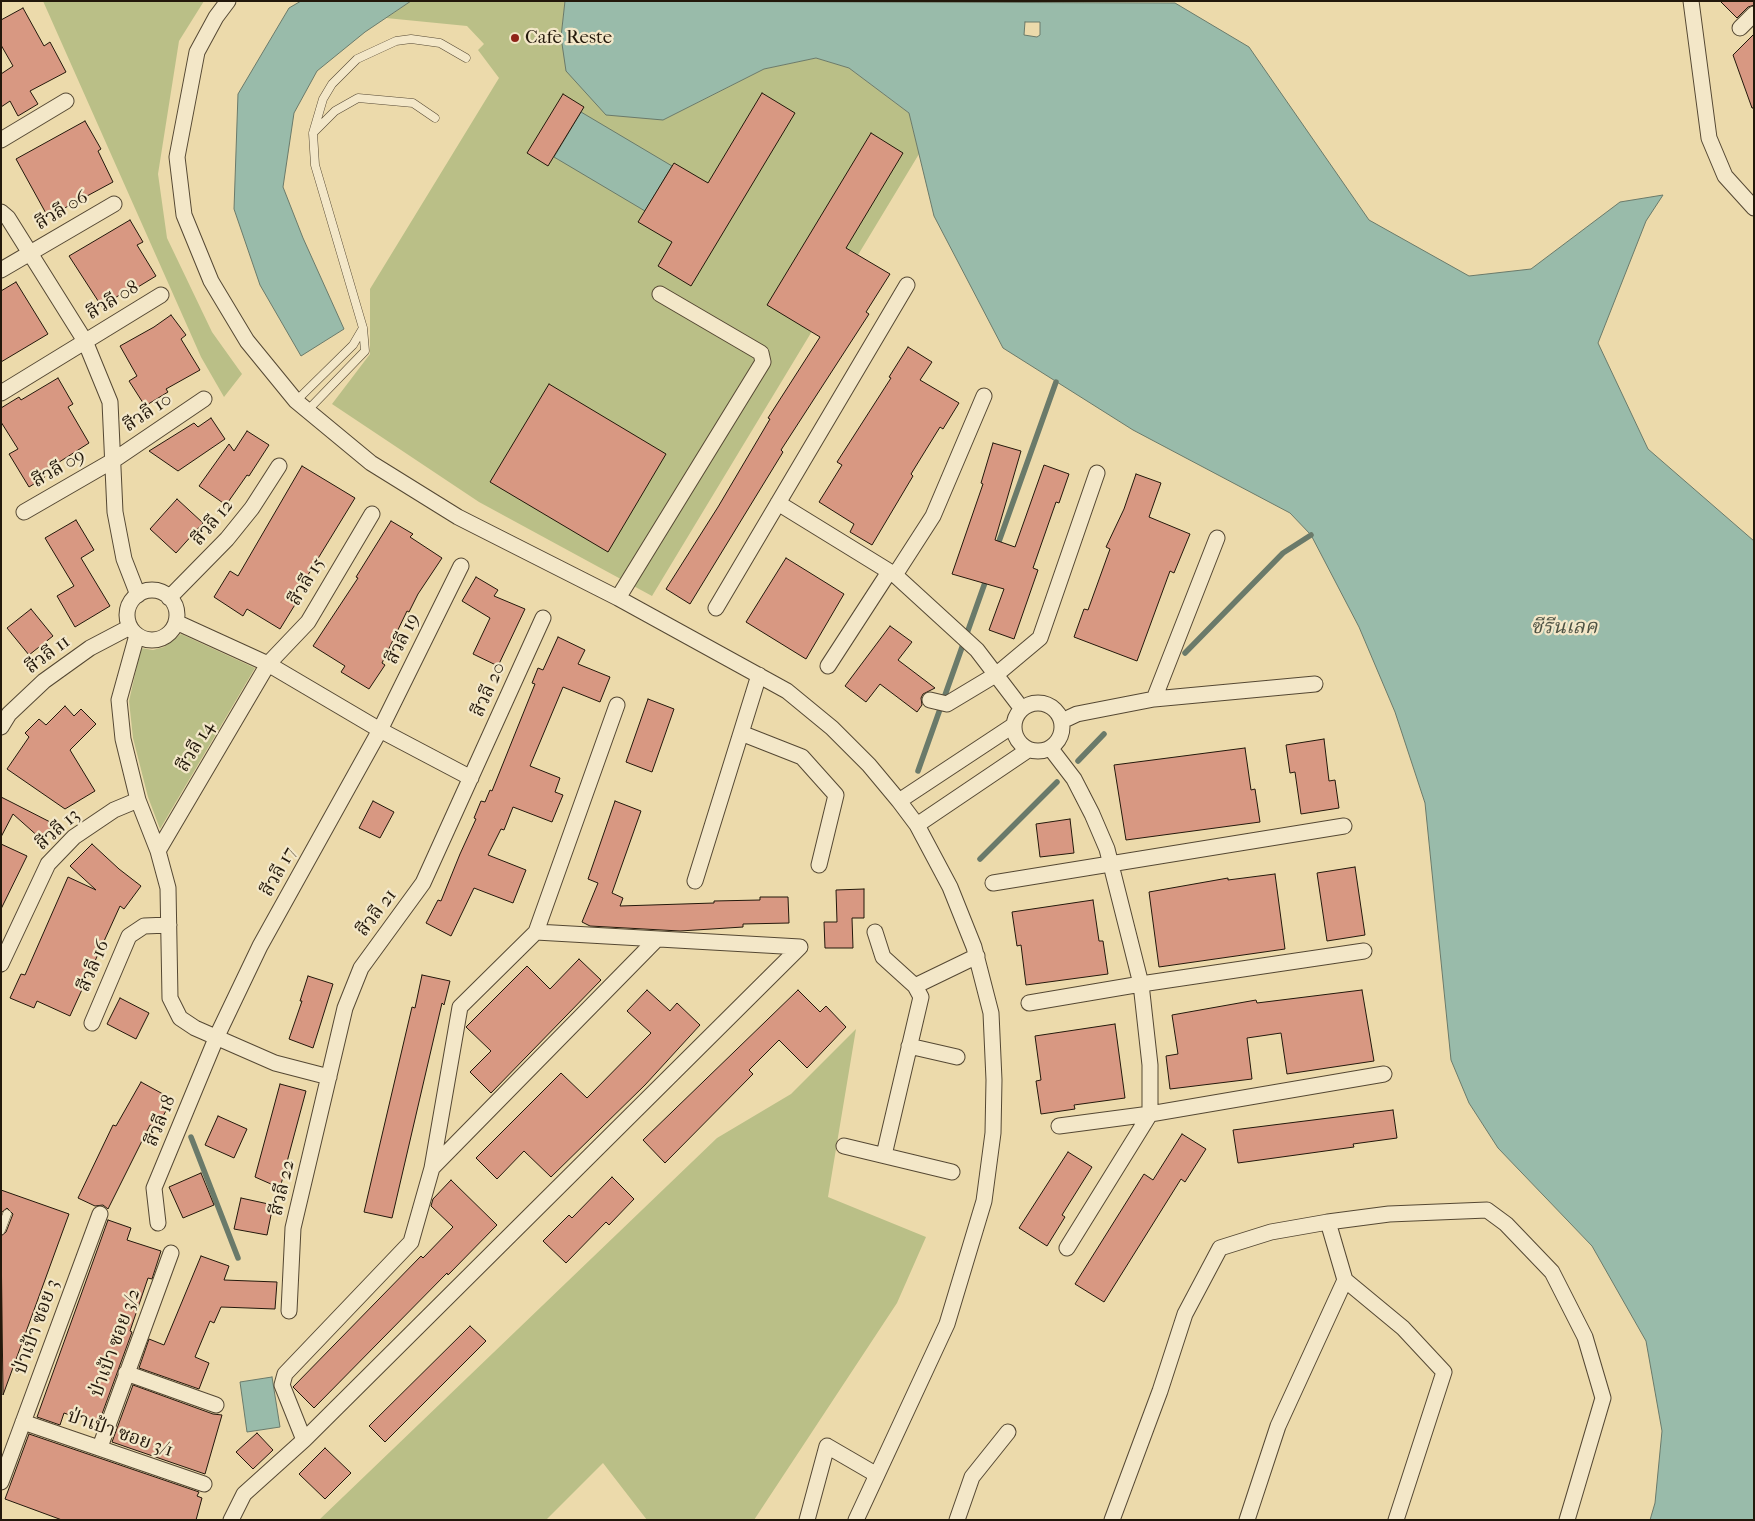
<!DOCTYPE html>
<meta charset="utf-8">
<style>
body{margin:0}
#map{position:relative;width:1755px;height:1521px;overflow:hidden;background:#ecdaab;font-family:"IM FELL French Canon",serif}
canvas{display:block}
.frame{position:absolute;inset:0;border:2px solid #23180b;pointer-events:none}
</style>
<div id="map">
<canvas width="1755" height="1521"></canvas>
<div class="frame"></div>
</div>
<script>
const c = document.querySelector('canvas').getContext('2d');
c.lineJoin = 'round';
function paint(path, color) {
  c.fillStyle = color;
  c.fill(path, 'evenodd');
}
function shape(rows) {
  const path = new Path2D();
  for (const r of rows) {
    if (r.length === 3) {
      path.moveTo(r[0] + r[2], r[1]);
      path.arc(r[0], r[1], r[2], 0, 2 * Math.PI);
      continue;
    }
    path.moveTo(r[0], r[1]);
    for (let i = 2; i < r.length; i += 2) path.lineTo(r[i], r[i + 1]);
  }
  return path;
}
function trace(path, color, width, dash) {
  c.strokeStyle = color;
  c.lineWidth = width;
  c.lineCap = dash ? 'butt' : 'round';
  c.setLineDash(dash || []);
  c.stroke(path);
}
function write(font, color, halo, rows, align = 'center') {
  c.font = font + ' "IM FELL French Canon","Noto Serif Thai",serif';
  c.lineWidth = 4.5;
  c.setLineDash([]);
  c.textBaseline = 'middle';
  c.strokeStyle = halo;
  c.fillStyle = color;
  for (const [text, x, y, turn = 0] of rows) {
    c.save();
    c.translate(x, y);
    c.rotate((+turn || 0) * Math.PI / 180);
    c.textAlign = isNaN(turn) ? turn : align;
    if (halo) c.strokeText(text, 0, 0);
    c.fillText(text, 0, 0);
    c.restore();
  }
}
const green = shape([
 [43,1,204,1,179,41,158,174,167,238,212,332,242,374,224,397,201,357],
 [411,1,565,1,561,37,663,120,764,69,816,58,849,68,909,113,919,154,652,596,479,502,332,404,370,354,370,289,499,78,478,50,484,44,467,26,386,18],
 [181,634,255,668,160,829,148,797,133,738,129,701,141,648,153,650,164,647],
 [856,1029,828,1197,926,1237,897,1303,754,1520,647,1520,603,1463,546,1520,319,1520,717,1138,791,1094]
]);
const water = shape([
 [301,1,411,1,365,32,317,71,294,113,283,187,303,238,344,329,301,356,260,285,234,209,238,94,289,8,301,1],
 [565,1,1175,3,1249,47,1369,220,1469,276,1531,269,1620,202,1663,195,1646,221,1598,343,1648,449,1754,541,1754,1520,1650,1520,1655,1503,1662,1431,1646,1341,1592,1246,1498,1148,1469,1103,1451,1060,1425,803,1395,712,1359,627,1311,535,1290,513,1133,430,1003,348,934,216,909,113,849,68,816,58,764,69,663,120,606,115,566,71,561,37,565,1],
 [1025,22,1040,22,1040,35,1037,37,1024,35,1025,22],
 [581,112,672,166,645,211,554,157,581,112],
 [272,1377,280,1427,247,1432,240,1382,272,1377]
]);
const stream = shape([
 [997,547,1056,382],
 [1185,653,1283,553,1311,535],
 [1078,761,1104,734],
 [918,771,987,577],
 [980,859,1057,782],
 [191,1137,238,1258]
]);
const building = shape([
 [1720,1,1754,1,1754,5,1748,7,1737,18,1720,1],
 [23,8,44,46,50,42,66,72,30,91,38,104,18,116,10,101,1,107,1,74,13,66,1,45,1,20,23,8],
 [1754,34,1754,108,1752,108,1733,55,1754,34],
 [762,93,795,113,691,286,658,266,672,242,638,222,674,163,708,183,762,93],
 [563,94,584,107,548,166,527,153,563,94],
 [85,121,101,149,98,151,113,182,48,217,16,159,85,121],
 [871,133,903,153,846,248,890,274,866,312,869,314,781,450,783,452,690,604,666,589,718,507,770,419,768,418,820,337,767,305,871,133],
 [130,220,143,242,137,245,156,276,133,290,131,287,102,307,69,256,130,220],
 [16,282,48,334,1,362,1,291,16,282],
 [171,315,186,335,181,339,200,370,166,389,168,392,145,406,129,381,137,376,120,346,154,327,171,315],
 [908,347,932,362,920,380,959,403,943,429,940,427,911,474,913,476,872,545,850,532,854,524,819,502,842,465,837,462,891,378,889,377,908,347],
 [58,378,73,404,68,407,89,443,42,473,45,477,29,487,9,454,18,449,1,422,1,408,19,397,21,400,58,378],
 [549,384,666,454,608,552,490,482,549,384],
 [211,418,225,439,178,471,149,451,194,423,198,427,211,418],
 [247,431,269,445,249,476,247,475,226,505,199,486,229,444,234,451,247,431],
 [993,443,1021,451,995,540,1015,547,1044,465,1069,474,1059,503,1056,502,1033,568,1038,570,1014,639,989,630,1004,589,952,574,983,484,981,483,993,443],
 [302,466,355,498,292,601,296,603,280,629,247,609,243,616,214,597,230,571,238,576,302,466],
 [1136,474,1161,483,1149,517,1190,534,1174,573,1170,571,1137,661,1074,637,1084,609,1088,610,1110,549,1106,547,1124,509,1136,474],
 [177,499,203,523,176,553,150,529,177,499],
 [76,520,94,550,81,558,110,606,75,627,57,596,74,586,45,538,76,520],
 [391,521,413,534,410,537,442,558,418,594,409,612,407,611,382,663,385,665,369,689,341,672,345,666,313,646,358,578,356,577,391,521],
 [786,558,844,594,806,659,746,622,786,558],
 [476,577,498,590,494,596,525,609,498,666,473,654,490,618,462,601,476,577],
 [31,609,53,636,29,655,7,628,31,609],
 [890,626,912,642,898,660,935,688,923,694,921,698,922,705,917,712,880,684,866,702,845,686,890,626],
 [558,637,585,650,578,664,610,677,600,702,563,687,530,766,560,778,555,792,563,795,552,822,513,807,504,830,501,829,488,855,526,870,513,903,474,888,451,936,426,923,438,900,441,901,460,854,476,819,474,818,481,801,485,802,490,790,492,791,535,684,532,683,538,668,543,670,558,637],
 [648,699,674,709,652,772,626,762,648,699],
 [65,706,74,716,81,709,96,724,70,750,95,791,65,809,7,769,29,737,25,733,39,719,46,725,65,706],
 [1324,739,1329,781,1335,780,1339,808,1301,814,1295,772,1290,773,1286,745,1324,739],
 [1245,748,1251,790,1255,789,1260,822,1126,840,1114,765,1245,748],
 [1,797,11,802,54,824,41,839,13,814,1,837,1,797],
 [373,801,394,812,380,838,359,828,373,801],
 [615,801,641,811,612,893,623,898,620,906,714,903,714,901,760,900,760,897,788,897,789,923,743,924,743,927,680,931,590,926,582,922,598,883,588,879,615,801],
 [1070,819,1074,853,1040,857,1036,824,1070,819],
 [1,844,27,856,1,909,1,844],
 [92,844,119,869,141,886,124,909,120,906,70,1016,37,1001,34,1008,10,998,21,974,25,975,68,877,96,890,70,866,92,844],
 [1355,867,1365,935,1327,941,1317,873,1355,867],
 [1275,874,1285,949,1159,967,1149,892,1228,878,1228,880,1275,874],
 [864,889,864,918,852,918,853,948,825,948,824,922,837,922,836,890,864,889],
 [1093,900,1099,941,1103,941,1108,974,1026,985,1021,945,1017,946,1012,912,1093,900],
 [579,959,601,980,491,1093,470,1072,491,1051,466,1027,527,966,550,989,579,959],
 [422,975,450,981,444,1005,442,1003,392,1218,364,1212,412,1007,415,1008,422,975],
 [308,976,333,984,313,1048,289,1039,302,1001,300,1001,308,976],
 [647,990,670,1011,677,1003,700,1025,645,1085,551,1177,524,1151,497,1179,476,1158,561,1073,587,1098,651,1033,627,1011,647,990],
 [798,990,820,1012,826,1006,846,1027,807,1068,779,1040,749,1070,753,1074,665,1163,643,1140,798,990],
 [1362,990,1374,1061,1287,1074,1281,1033,1247,1038,1252,1079,1170,1089,1166,1056,1178,1054,1172,1015,1256,1000,1257,1003,1362,990],
 [120,998,149,1013,136,1039,107,1024,120,998],
 [1115,1024,1125,1098,1074,1105,1075,1109,1041,1114,1036,1081,1041,1080,1035,1036,1115,1024],
 [141,1082,172,1099,157,1128,150,1125,108,1209,103,1205,95,1206,78,1198,113,1125,116,1126,141,1082],
 [280,1084,306,1091,280,1188,255,1177,280,1084],
 [1393,1110,1397,1138,1353,1144,1354,1147,1318,1152,1238,1163,1233,1130,1393,1110],
 [218,1116,247,1129,234,1158,205,1145,218,1116],
 [1182,1134,1206,1149,1185,1182,1181,1179,1104,1302,1075,1284,1144,1174,1153,1180,1182,1134],
 [1068,1152,1092,1167,1062,1215,1065,1217,1047,1246,1019,1228,1068,1152],
 [201,1173,214,1205,183,1218,169,1187,201,1173],
 [612,1177,634,1199,609,1225,606,1222,566,1263,543,1241,569,1215,572,1218,612,1177],
 [451,1180,497,1225,448,1275,447,1273,314,1408,293,1387,421,1256,423,1258,453,1227,431,1206,433,1199,451,1180],
 [1,1190,69,1214,3,1395,1,1236,6,1232,13,1214,7,1208,1,1213,1,1190],
 [241,1198,273,1205,267,1235,234,1229,241,1198],
 [108,1220,131,1228,127,1240,161,1251,152,1279,148,1278,130,1331,132,1332,98,1425,64,1413,60,1425,37,1417,108,1220],
 [201,1256,229,1266,224,1280,277,1282,275,1309,221,1307,214,1323,210,1321,195,1357,209,1363,199,1389,139,1368,149,1339,164,1345,201,1256],
 [470,1326,486,1341,385,1442,369,1426,470,1326],
 [133,1385,213,1414,222,1415,205,1474,112,1442,133,1385],
 [257,1433,273,1450,253,1469,236,1452,257,1433],
 [29,1434,199,1492,197,1496,202,1498,196,1520,62,1520,5,1499,29,1434],
 [325,1448,351,1473,325,1499,299,1474,325,1448]
]);
const service = shape([
 [313,133,335,111,358,98,413,103,435,118],
 [296,401,353,345,363,328],
 [307,411,365,351,363,328,315,165,313,133,323,99,332,84,357,59,396,41,411,39,440,43,466,58],
 [1,1230,7,1214]
]);
const minor = shape([
 [228,1,216,17,197,52,177,157,184,215,211,281,247,341,296,401,371,463,458,517,618,598,787,691,832,728,869,765,899,801,917,825,950,887,974,947,991,1013,994,1080,993,1133,984,1201,947,1324,856,1520],
 [1691,1,1709,138,1725,176,1754,208],
 [1740,28,1754,14],
 [1,140,66,101],
 [1,212,8,218,85,341,110,402,115,512,124,559,138,595],
 [1,270,114,204],
 [1,393,161,295],
 [778,503,895,575,977,650,1022,709],
 [24,512,114,460,204,399],
 [895,575,933,516,984,396],
 [152,615,25],
 [169,598,227,539,252,508,279,466],
 [618,598,763,362,761,353,660,294],
 [716,608,907,285],
 [176,622,268,664,380,730,471,778],
 [137,635,119,700,123,739,138,800,158,851,168,888,170,998,180,1018,195,1028,275,1063,329,1077],
 [828,666,889,572],
 [1154,699,1217,538],
 [930,700,947,704,997,674,1040,638,1097,473],
 [1038,727,24],
 [1062,721,1077,714,1154,699,1315,684],
 [1,727,9,714,44,681,90,648,130,627],
 [741,733,802,757,836,795,819,865],
 [1051,749,1074,779,1092,814,1107,849,1141,984,1150,1065,1150,1114,1067,1248],
 [899,801,1014,725],
 [917,825,1028,750],
 [158,851,268,664,308,622,372,514],
 [695,881,759,675],
 [993,883,1344,826],
 [536,932,800,947],
 [875,932,883,957,915,986,921,997,884,1155],
 [1,964,48,864,74,837,114,810,138,800],
 [915,986,977,956],
 [1029,1003,1141,984,1364,951],
 [92,1023,129,936,144,926,169,925],
 [909,1046,957,1057],
 [1059,1126,1150,1114,1384,1074],
 [844,1146,952,1172],
 [432,1168,657,939],
 [158,1223,154,1188,217,1036,260,946,380,730,461,566],
 [1345,1280,1403,1328,1444,1372,1396,1520],
 [289,1311,293,1228,345,1008,361,968,423,883,543,618],
 [126,1373,216,1405],
 [23,1422,204,1484],
 [304,1440,282,1385,285,1374,411,1242,432,1168,460,1007,536,932,617,705],
 [100,1447,171,1253],
 [1,1482,100,1214],
 [231,1520,244,1494,304,1440,800,947],
 [807,1520,827,1446,877,1475],
 [957,1520,972,1477,1008,1432],
 [1112,1520,1160,1391,1185,1314,1220,1248,1271,1232,1328,1222],
 [1247,1520,1278,1426,1345,1280,1328,1222,1389,1214,1487,1210,1506,1224,1552,1272,1585,1337,1603,1398,1567,1520]
]);
const markers = [
 [515,38,5,"#8f2418"]
];
const poiNames = [
 ["Cafe Reste",525,38]
];
const streetNames = [
 ["สีวลี 06",62,211,-31],
 ["สีวลี 08",113,301,-31],
 ["สีวลี 10",148,413,-34],
 ["สีวลี 09",59,469,-30],
 ["สีวลี 12",213,523,-50],
 ["สีวลี 15",307,582,-59],
 ["สีวลี 19",403,639,-64],
 ["สีวลี 11",48,655,-37],
 ["สีวลี 20",489,690,-66],
 ["สีวลี 14",196,747,-59],
 ["สีวลี 13",58,830,-42],
 ["สีวลี 17",279,872,-61],
 ["สีวลี 21",377,913,-53],
 ["สีวลี 16",94,966,-67],
 ["สีวลี 18",161,1121,-68],
 ["สีวลี 22",283,1188,-77],
 ["ป่าเป้า ซอย 3",37,1327,-70],
 ["ป่าเป้า ซอย 3/2",116,1343,-70],
 ["ป่าเป้า ซอย 3/1",120,1434,19]
];
const waterNames = [
 ["ซีรีนเลค",1564,628]
];
paint(green, '#babf87');
paint(water, '#9ba');
trace(water, '#6a7a6a', 1);
trace(stream, '#6a7a6a', 5.5);
paint(building, '#d89882');
trace(building, '#23180b', 1);
trace(service, '#554833', 9);
trace(minor, '#554833', 17);
trace(service, '#f3e7c8', 8);
trace(minor, '#f3e7c8', 15);
for (const [x, y, r, color] of markers) {
  const dot = new Path2D();
  dot.arc(x, y, r, 0, 2 * Math.PI);
  c.fillStyle = color;
  c.fill(dot);
  trace(dot, '#f3e7c8', 2);
}
write('19px', '#23180b', '#f3e7c8', poiNames, 'left');
write('19px', '#23180b', '#f3e7c8', streetNames);
write('italic 20px', '#4c5143', '#f3e7c8', waterNames);
</script>
